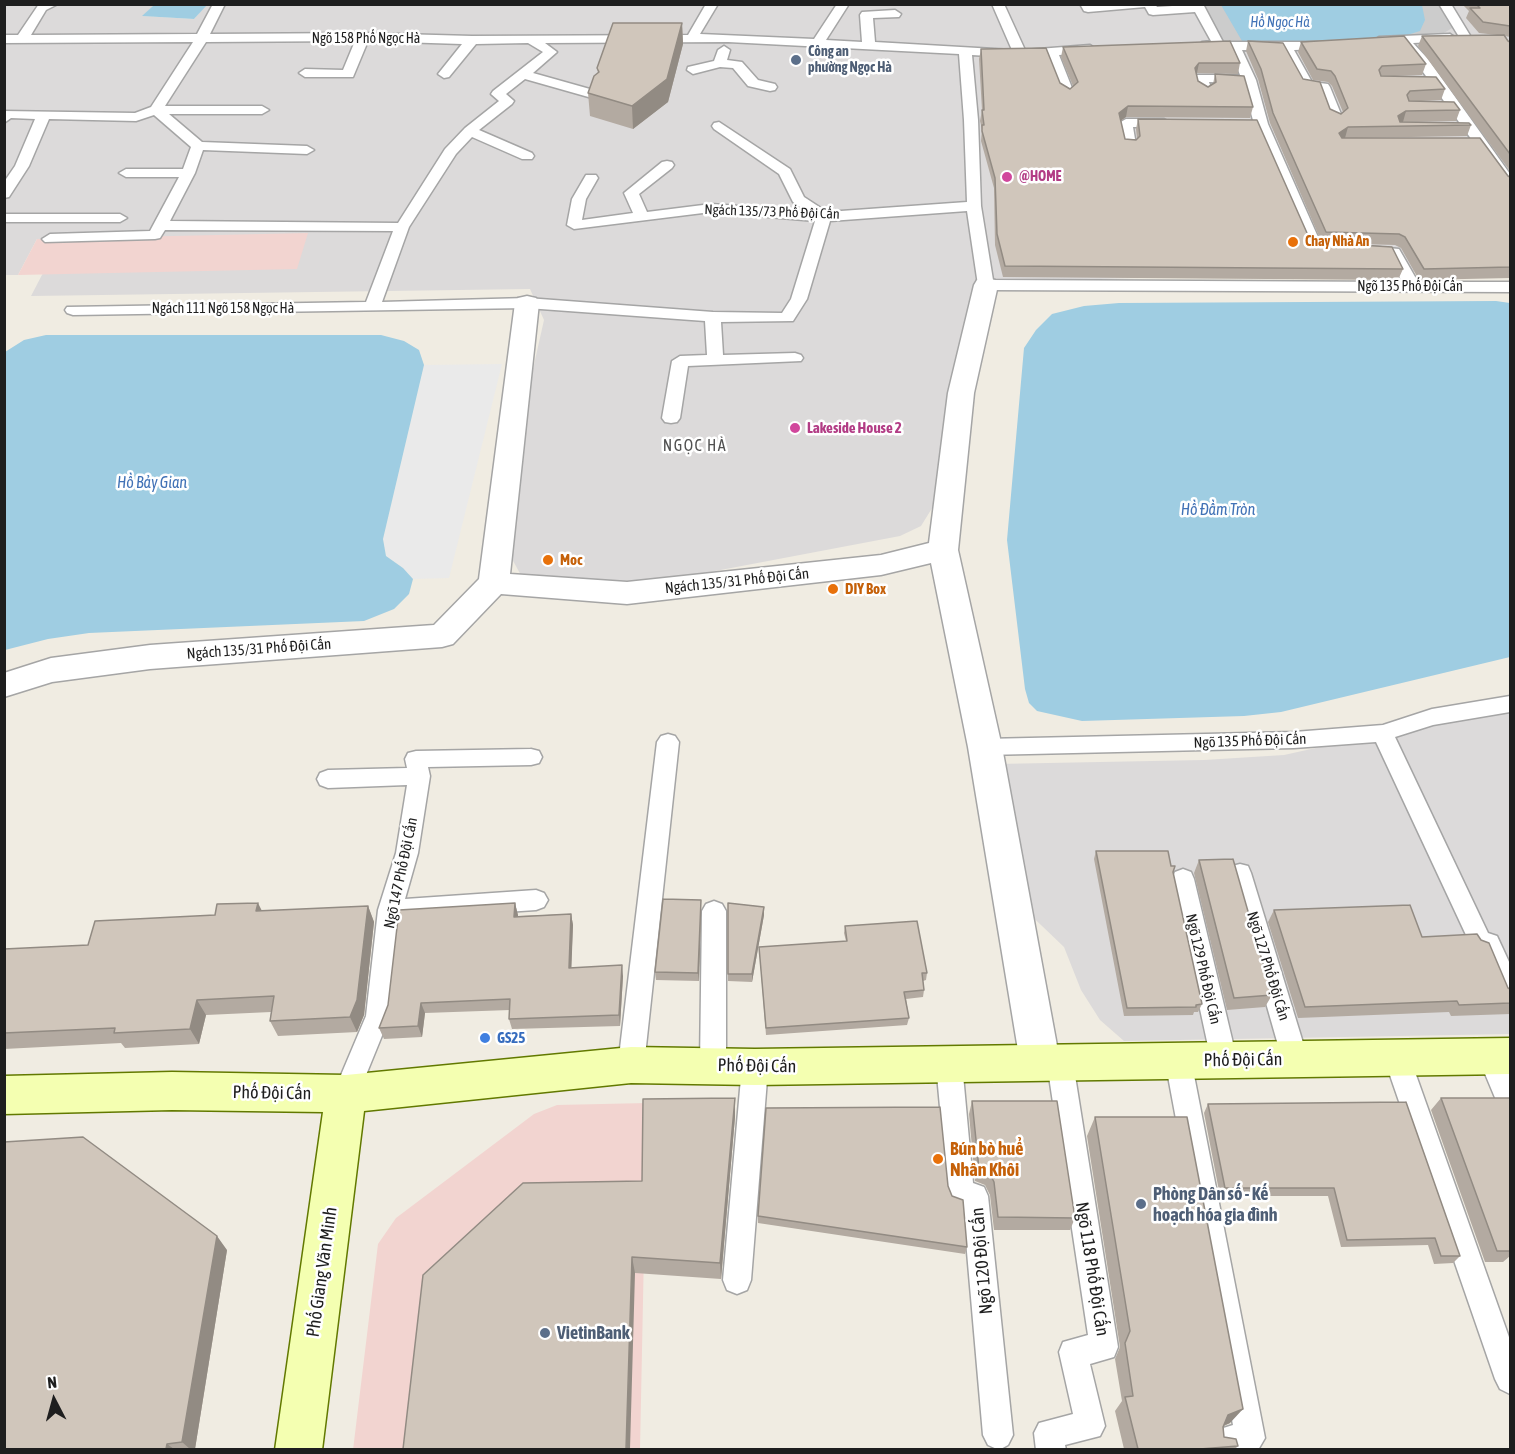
<!DOCTYPE html>
<meta charset="utf-8">
<style>
body{margin:0}
#map{position:relative;width:1515px;height:1454px;overflow:hidden;background:#f0ece2;font-family:"Asap Condensed",sans-serif}
canvas{display:block}
.frame{position:absolute;inset:0;border:6px solid #1e1e1e;pointer-events:none}
.north{position:absolute;left:24px;top:1370px;width:60px;height:60px;-webkit-text-stroke:4px #fff;paint-order:stroke;rotate:354deg;font-size:16px;font-weight:700;line-height:24px;text-align:center;color:#1e1e1e}
.north::after{content:'';display:block;margin:auto;width:21px;height:27px;background:#1e1e1e;clip-path:polygon(50% 0,100% 100%,50% 72%,0 100%)}
</style>
<div id="map">
<canvas width="1515" height="1454"></canvas>
<div class="frame"></div>
<div class="north">N</div>
</div>
<script>
const c = document.querySelector('canvas').getContext('2d');
c.lineJoin = 'round';
function paint(path, color) {
  c.fillStyle = color;
  c.fill(path, 'evenodd');
}
function shape(rows) {
  const path = new Path2D();
  for (const r of rows) {
    path.moveTo(r[0], r[1]);
    for (let i = 2; i < r.length; i += 2) path.lineTo(r[i], r[i + 1]);
  }
  return path;
}
function trace(path, color, width, dash) {
  c.strokeStyle = color;
  c.lineWidth = width;
  c.lineCap = dash ? 'butt' : 'round';
  c.setLineDash(dash || []);
  c.stroke(path);
}
function write(font, color, halo, rows, align = 'center') {
  c.font = font + ' "Asap Condensed",sans-serif';
  c.lineWidth = 5;
  c.setLineDash([]);
  c.textBaseline = 'middle';
  c.strokeStyle = halo;
  c.fillStyle = color;
  for (const [text, x, y, turn = 0] of rows) {
    c.save();
    c.translate(x, y);
    c.rotate((+turn || 0) * Math.PI / 180);
    c.textAlign = isNaN(turn) ? turn : align;
    if (halo) c.strokeText(text, 0, 0);
    c.fillText(text, 0, 0);
    c.restore();
  }
}
const residential = shape([
 [207,4,1193,4,1219,47,1443,5,1510,5,1510,269,977,282,952,418,934,505,921,526,900,536,673,579,579,584,522,577,507,550,531,378,544,320,530,289,31,296,43,273,37,239,18,275,5,275,4,5,154,5,143,16,194,19],
 [1510,705,1510,1034,1124,1041,1100,1020,1081,990,1064,947,1019,904,996,764,1204,760,1284,755]
]);
const commercial = shape([
 [308,233,297,269,18,275,37,239],
 [647,1103,640,1449,353,1450,378,1244,396,1218,534,1114,557,1105]
]);
const religious = shape([
 [1193,5,1443,5,1457,25,1429,42,1218,47]
]);
const parking = shape([
 [502,364,449,578,413,579,403,568,386,556,383,539,424,365]
]);
const water = shape([
 [154,5,154,4,207,5,194,19,142,16],
 [1221,5,1422,5,1425,20,1420,31,1404,36,1252,44,1242,41],
 [1496,301,1510,303,1510,657,1281,712,1244,716,1082,721,1037,711,1029,703,1025,689,1007,540,1024,348,1036,330,1052,314,1084,306,1119,303],
 [46,335,381,335,404,341,419,350,424,365,383,539,386,556,403,568,413,579,409,594,394,609,364,621,89,633,48,639,5,650,5,352,24,340]
]);
const lane = shape([
 [39,4,58,4,46,10,31,35,197,34,213,4,225,4,210,34,363,33,472,36,688,35,706,4,718,4,700,34,814,39,837,4,849,4,826,40,862,42,860,15,862,12,895,10,901,14,899,17,873,18,875,42,1012,50,992,4,1004,4,1025,50,1090,45,1096,49,1090,53,1059,55,1074,93,1067,97,1060,93,1046,56,1020,58,972,55,978,120,981,206,993,280,1402,282,1389,256,1361,254,1358,251,1366,246,1399,249,1418,282,1510,282,1510,292,986,290,978,285,967,211,830,221,807,299,793,321,721,322,723,355,795,353,801,355,803,358,801,361,688,366,680,418,677,422,671,423,665,422,662,418,672,361,680,356,707,355,705,321,527,308,73,315,67,313,65,310,67,307,366,302,393,231,165,230,160,238,155,239,45,242,42,239,50,234,150,231,179,177,126,177,119,173,126,169,183,169,191,147,154,115,136,121,49,119,29,166,9,197,4,198,4,182,15,166,35,119,11,118,4,123,4,111,135,113,151,107,193,42,4,43,4,35,18,35,39,4],
 [355,41,343,70,305,69,299,73,305,77,353,77,368,41,462,44,438,74,444,78,449,77,476,44,528,43,543,52,493,91,491,94,499,101,465,128,445,149,398,223,170,221,195,173,203,150,307,154,314,150,307,146,202,142,169,114,262,114,269,110,262,106,165,106,206,42,355,41],
 [728,42,959,54,964,120,967,202,827,212,804,197,790,169,719,122,714,123,712,126,714,129,779,174,793,202,806,211,711,204,647,212,639,194,672,168,674,165,672,162,667,161,662,162,624,193,633,213,582,220,586,199,598,178,596,175,586,175,572,199,567,225,574,229,711,212,815,221,791,299,782,313,713,312,527,298,382,302,409,227,456,154,472,137,522,159,532,159,534,156,532,153,479,130,512,104,514,101,506,94,525,79,592,98,599,94,597,91,533,73,557,52,545,43,728,42],
 [1080,4,1155,4,1157,7,1203,4,1223,42,1331,42,1333,45,1331,48,1327,49,1294,50,1312,82,1328,84,1330,87,1343,119,1336,123,1329,119,1318,90,1302,88,1282,51,1242,50,1256,80,1268,124,1321,244,1340,246,1343,249,1340,252,1315,254,1307,249,1254,124,1243,83,1209,82,1212,91,1210,94,1205,95,1198,91,1195,78,1197,75,1240,75,1230,49,1202,48,1200,45,1202,42,1211,41,1195,12,1153,15,1149,14,1145,7,1088,12,1084,11,1080,4],
 [1439,4,1451,4,1471,37,1469,40,1461,40,1439,4],
 [1450,34,1456,38,1454,41,1413,43,1428,59,1510,174,1510,187,1505,186,1418,65,1401,44,1379,45,1373,41,1379,37,1450,34],
 [724,46,730,50,727,60,742,62,758,80,775,84,777,87,775,90,770,91,748,86,733,68,720,67,693,74,687,70,688,67,714,61,718,50,724,46],
 [1126,119,1164,119,1171,123,1164,127,1133,127,1136,145,1129,149,1122,145,1119,123,1126,119],
 [4,214,120,214,127,218,120,222,4,222,4,214],
 [1510,696,1510,712,1433,725,1395,737,1488,933,1497,936,1510,964,1510,1001,1501,998,1482,953,1473,950,1376,742,1294,748,985,755,977,753,974,747,977,741,985,739,1294,732,1383,725,1432,709,1510,696],
 [668,734,675,736,679,742,644,1065,640,1073,631,1077,622,1073,618,1065,657,742,661,736,668,734],
 [531,749,539,751,542,757,539,763,531,765,428,767,430,776,418,853,405,899,536,890,544,893,548,900,544,907,536,910,401,919,390,1016,355,1102,346,1106,337,1102,333,1094,366,1016,378,910,396,853,407,785,328,788,320,785,317,779,320,773,328,770,407,768,405,759,408,753,416,751,531,749],
 [1240,864,1248,866,1251,873,1308,1059,1304,1067,1295,1070,1286,1067,1282,1059,1229,873,1232,866,1240,864],
 [1183,869,1191,872,1194,879,1237,1060,1233,1068,1224,1071,1215,1068,1211,1060,1172,879,1175,872,1183,869],
 [714,901,722,904,726,911,726,1065,722,1073,713,1077,704,1073,700,1065,702,911,706,904,714,901],
 [1491,1046,1500,1049,1510,1074,1510,1116,1501,1112,1478,1057,1482,1049,1491,1046],
 [1397,1047,1406,1050,1410,1058,1510,1340,1510,1394,1500,1389,1495,1379,1384,1058,1388,1050,1397,1047],
 [1178,1049,1187,1052,1191,1060,1265,1438,1258,1450,1214,1450,1213,1441,1217,1430,1233,1425,1165,1060,1169,1052,1178,1049],
 [1060,1051,1069,1055,1073,1063,1118,1347,1114,1357,1090,1364,1105,1426,1100,1436,1065,1445,1066,1450,1036,1450,1034,1433,1039,1423,1073,1414,1059,1352,1063,1342,1088,1335,1047,1063,1051,1055,1060,1051],
 [949,1052,958,1056,962,1064,973,1183,984,1187,988,1196,1013,1435,1008,1445,999,1450,988,1445,983,1435,963,1206,952,1202,948,1193,936,1064,940,1056,949,1052],
 [755,1055,764,1059,768,1067,751,1280,747,1290,737,1294,727,1290,723,1280,742,1067,746,1059,755,1055]
]);
const street = shape([
 [986,278,995,280,998,285,974,393,958,550,1002,747,1060,1062,1054,1075,1040,1080,1026,1075,1020,1062,968,747,931,563,881,575,627,604,501,594,453,644,442,647,150,669,52,682,4,697,4,673,51,658,150,645,434,625,479,579,515,303,518,298,527,296,536,298,539,303,510,574,627,582,881,555,929,543,948,393,974,285,977,280,986,278]
]);
const secondary = shape([
 [1510,1038,1510,1074,755,1085,631,1083,364,1111,322,1450,275,1450,323,1112,172,1110,4,1114,4,1076,172,1072,346,1075,631,1047,755,1049,1510,1038]
]);
const wall = shape([
 [1462,4,1510,4,1510,37,1505,36,1508,41,1510,42,1510,171,1418,46,1422,36,1497,35,1479,33,1466,18,1469,11],
 [682,23,683,44,668,102,633,129,590,116,588,93,598,73,597,68],
 [1248,41,1303,79,1330,109,1341,114,1343,112,1332,86,1328,82,1313,80,1298,52,1301,42,1426,64,1422,75,1395,76,1445,89,1441,100,1421,101,1460,110,1456,121,1407,122,1471,125,1467,136,1356,138,1510,177,1510,278,1419,280,1401,248,1395,245,1323,243,1403,269,1398,280,1003,277,995,245,994,188,981,141,982,129,980,121,982,110,979,59,981,49,1070,89,1073,86,1061,57,1063,47,1240,63,1238,74,1197,73,1196,74,1198,81,1208,87,1213,84,1215,74,1253,107,1250,118,1126,117,1121,121,1125,139,1137,139,1136,129,1138,119,1311,242,1322,243,1270,123,1258,79,1246,51],
 [1096,851,1173,872,1202,1004,1198,1012,1194,1012,1193,1015,1124,1016,1094,859],
 [1199,860,1272,995,1265,1007,1227,1010,1194,873],
 [701,900,699,981,656,980,655,972],
 [515,903,518,916,571,914,573,925,571,968,623,976,620,1026,512,1029,509,1019,510,1010,425,1013,422,1037,384,1039,379,1028],
 [728,903,764,907,764,915,752,982,728,981],
 [368,906,374,922,364,1015,357,1032,278,1036,270,1021,271,1012,206,1015,199,1044,125,1048,121,1043,4,1049,4,949,88,945,215,915,262,911],
 [1274,910,1422,937,1510,989,1510,1014,1451,1016,1449,1012,1298,1018,1268,922],
 [845,926,927,973,926,980,923,981,924,990,923,997,906,999,909,1018,907,1025,766,1035,759,947,846,941,844,933],
 [735,1098,735,1117,721,1279,635,1273,403,1449,642,1181],
 [1441,1098,1510,1099,1510,1256,1503,1262,1485,1262,1431,1110],
 [972,1101,1075,1218,1070,1230,994,1230,990,1195,985,1185,975,1181,969,1114],
 [1406,1102,1460,1256,1453,1263,1434,1264,1428,1245,1341,1247,1328,1196,1220,1196,1204,1113,1208,1104],
 [1095,1117,1230,1423,1224,1426,1224,1437,1238,1446,1235,1449,1124,1449,1115,1411,1122,1401,1115,1359,1120,1347,1087,1136],
 [948,1186,967,1247,965,1254,758,1223,758,1216],
 [227,1250,195,1449,4,1449]
]);
const shadedWall = shape([
 [682,23,683,44,668,102,633,129,632,106],
 [1199,63,1197,73,1193,79,1195,68],
 [1128,106,1126,117,1117,123,1119,113],
 [1406,111,1403,122,1394,127,1398,116],
 [1348,127,1345,138,1336,143,1339,133],
 [701,900,701,907,699,981,698,973],
 [258,903,266,919,256,911],
 [515,903,518,915,517,928,514,917],
 [368,906,374,922,364,1015,357,1032,350,1017],
 [764,907,764,915,752,982,752,974],
 [571,914,573,925,571,979,569,968],
 [622,965,623,976,620,1026,619,1015],
 [197,1000,206,1015,199,1044,190,1029],
 [421,1003,425,1013,422,1037,418,1026],
 [735,1098,735,1117,721,1279,720,1263],
 [217,1236,227,1250,195,1449,190,1449,182,1442],
 [632,1257,635,1273,630,1449,626,1449],
 [1243,1409,1230,1423,1215,1429,1228,1415],
 [167,1444,174,1449,166,1449]
]);
const building = shape([
 [1476,4,1510,4,1510,26,1483,22,1470,8,1480,8,1476,4],
 [613,23,682,23,667,79,632,106,588,93,594,76,599,72,597,68,613,23],
 [1504,35,1508,41,1510,42,1510,154,1422,36,1504,35],
 [1404,36,1426,64,1382,66,1379,70,1381,76,1436,77,1445,89,1410,91,1407,95,1409,101,1454,102,1460,110,1406,111,1398,116,1400,122,1469,123,1471,125,1348,127,1339,133,1342,138,1480,138,1508,176,1510,177,1510,267,1424,269,1405,237,1399,234,1326,232,1273,113,1261,69,1248,41,1283,43,1303,79,1320,82,1330,109,1341,114,1348,108,1335,76,1331,71,1317,69,1301,42,1404,36],
 [1230,41,1240,63,1199,63,1195,68,1198,81,1208,87,1216,82,1215,74,1244,76,1253,107,1128,106,1119,113,1125,139,1136,140,1140,136,1138,119,1257,120,1311,242,1392,247,1403,269,1005,266,997,234,995,178,982,131,982,125,984,125,982,110,984,110,981,49,1046,48,1060,83,1070,89,1078,82,1063,47,1230,41],
 [1096,851,1168,851,1171,866,1175,866,1173,872,1202,1004,1196,1005,1196,1007,1127,1008,1096,851],
 [1233,859,1272,995,1234,998,1199,860,1233,859],
 [663,899,701,900,698,973,655,972,663,899],
 [258,903,256,911,368,906,357,1000,350,1017,270,1021,274,996,197,1000,190,1029,114,1033,115,1028,4,1033,4,949,88,945,95,921,215,915,217,904,258,903],
 [515,903,514,917,571,914,569,968,622,965,619,1015,509,1019,510,999,421,1003,418,1026,379,1028,388,1005,399,910,515,903],
 [728,903,764,907,752,974,728,974,728,903],
 [1410,905,1422,937,1477,934,1481,940,1489,943,1508,988,1510,989,1510,1003,1459,1005,1457,1001,1305,1007,1274,910,1410,905],
 [917,921,927,973,922,973,924,990,904,992,909,1018,766,1028,759,947,847,941,845,926,917,921],
 [735,1098,720,1263,632,1257,626,1449,403,1449,423,1275,523,1183,642,1181,643,1099,735,1098],
 [1441,1098,1509,1098,1510,1099,1510,1251,1497,1251,1441,1098],
 [972,1101,1057,1101,1075,1218,998,1217,994,1182,989,1172,979,1169,972,1101],
 [1406,1102,1460,1256,1441,1256,1435,1238,1347,1240,1334,1188,1225,1188,1208,1104,1406,1102],
 [940,1107,948,1186,952,1196,963,1200,967,1247,758,1216,766,1108,940,1107],
 [1095,1117,1187,1117,1243,1409,1228,1415,1223,1427,1224,1437,1236,1439,1238,1446,1200,1449,1138,1449,1125,1397,1133,1396,1125,1343,1130,1331,1095,1117],
 [83,1137,217,1236,182,1442,167,1444,166,1449,4,1449,4,1142,83,1137]
]);
const markers = [
 [796,60,6,"#5c6f8a"],
 [1007,177,6,"#d1479c"],
 [1293,242,6,"#e8710a"],
 [795,428,6,"#d1479c"],
 [548,560,6,"#e8710a"],
 [833,589,6,"#e8710a"],
 [485,1038,6,"#3f7fe0"],
 [938,1159,6,"#e8710a"],
 [1141,1204,6,"#5c6f8a"],
 [545,1333,6,"#5c6f8a"]
];
const farWaternames = [
 ["Hồ Ngọc Hà",1280,23]
];
const farStreetnames = [
 ["Ngõ 158 Phố Ngọc Hà",366,39],
 ["Ngách 135/73 Phố Đội Cấn",772,212,2],
 ["Ngõ 135 Phố Đội Cấn",1410,287],
 ["Ngách 111 Ngõ 158 Ngọc Hà",223,309]
];
const farServicenames = [
 ["Công an",808,52],
 ["phường Ngọc Hà",808,68]
];
const farHotelnames = [
 ["@HOME",1019,177]
];
const farFoodnames = [
 ["Chay Nhà An",1305,242]
];
const hotelNames = [
 ["Lakeside House 2",807,428]
];
const foodNames = [
 ["Moc",560,560],
 ["DIY Box",845,589]
];
const streetNames = [
 ["Ngách 135/31 Phố Đội Cấn",737,581,-6],
 ["Ngách 135/31 Phố Đội Cấn",259,649,-4],
 ["Ngõ 135 Phố Đội Cấn",1250,741,-2],
 ["Ngõ 147 Phố Đội Cấn",401,873,-78],
 ["Ngõ 127 Phố Đội Cấn",1268,966,73],
 ["Ngõ 129 Phố Đội Cấn",1203,969,77]
];
const shopNames = [
 ["GS25",497,1038]
];
const neighbourhoodNames = [
 ["NGỌC HÀ",695,446]
];
const waterNames = [
 ["Hồ Bảy Gian",152,483],
 ["Hồ Đầm Tròn",1218,510]
];
const nearStreetnames = [
 ["Phố Đội Cấn",1243,1060,-1],
 ["Phố Đội Cấn",757,1066,1],
 ["Phố Đội Cấn",272,1093,1],
 ["Ngõ 120 Đội Cấn",982,1261,-95],
 ["Ngõ 118 Phố Đội Cấn",1092,1269,81],
 ["Phố Giang Văn Minh",322,1272,-82]
];
const nearFoodnames = [
 ["Bún bò huể",950,1149],
 ["Nhân Khôi",950,1170]
];
const nearServicenames = [
 ["Phòng Dân số - Kế",1153,1194],
 ["hoạch hóa gia đình",1153,1215],
 ["VietinBank",557,1333]
];
paint(residential, '#dcdada');
paint(commercial, '#f2d4d0');
paint(religious, '#ccc');
paint(parking, '#eaeaea');
paint(water, '#9fcde2');
trace(lane, '#a5a5a5', 3);
trace(street, '#a5a5a5', 3);
trace(secondary, '#627900', 3);
paint(lane, '#fff');
paint(street, '#fff');
paint(secondary, '#f4ffb1');
paint(wall, '#b3aaa1');
paint(shadedWall, '#928b83');
paint(building, '#d0c6bb');
trace(building, '#928b83', 1.5);
for (const [x, y, r, color] of markers) {
  const dot = new Path2D();
  dot.arc(x, y, r, 0, 2 * Math.PI);
  c.fillStyle = color;
  c.fill(dot);
  trace(dot, '#fff', 2);
}
write('italic 14px', '#4172b6', '#fff', farWaternames);
write('14px', '#1e1e1e', '#fff', farStreetnames);
write('bold 14px', '#4e5e75', '#fff', farServicenames, 'left');
write('bold 14px', '#b23c85', '#fff', farHotelnames, 'left');
write('bold 14px', '#c56008', '#fff', farFoodnames, 'left');
write('bold 15px', '#b23c85', '#fff', hotelNames, 'left');
write('bold 15px', '#c56008', '#fff', foodNames, 'left');
write('15px', '#1e1e1e', '#fff', streetNames);
write('bold 15px', '#366cbe', '#fff', shopNames, 'left');
c.letterSpacing = '1.5px';
write('16px', '#515151', '#fff', neighbourhoodNames);
c.letterSpacing = '0px';
write('italic 16px', '#4172b6', '#fff', waterNames);
write('18px', '#1e1e1e', '#fff', nearStreetnames);
write('bold 18px', '#c56008', '#fff', nearFoodnames, 'left');
write('bold 18px', '#4e5e75', '#fff', nearServicenames, 'left');
</script>
